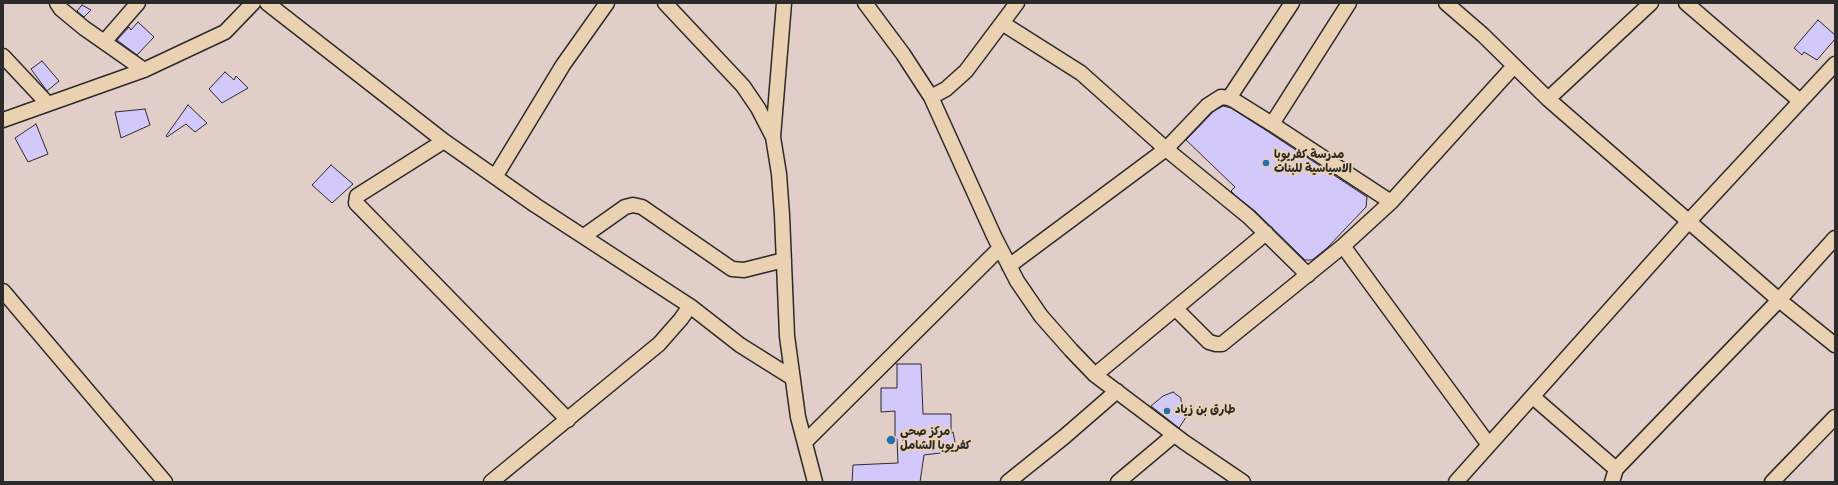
<!DOCTYPE html>
<meta charset="utf-8">
<style>
body{margin:0}
#map{position:relative;width:1838px;height:485px;overflow:hidden;background:#e2cec8;font-family:"Gochi Hand",sans-serif}
canvas{display:block}
.frame{position:absolute;inset:0;border:4px solid #2b2b2b;pointer-events:none}
</style>
<div id="map">
<canvas width="1838" height="485"></canvas>
<div class="frame"></div>
</div>
<script>
const c = document.querySelector('canvas').getContext('2d');
c.lineJoin = 'round';
function paint(path, color) {
  c.fillStyle = color;
  c.fill(path, 'evenodd');
}
function shape(rows) {
  const path = new Path2D();
  for (const r of rows) {
    path.moveTo(r[0], r[1]);
    for (let i = 2; i < r.length; i += 2) path.lineTo(r[i], r[i + 1]);
  }
  return path;
}
function trace(path, color, width, dash) {
  c.strokeStyle = color;
  c.lineWidth = width;
  c.lineCap = dash ? 'butt' : 'round';
  c.setLineDash(dash || []);
  c.stroke(path);
}
function write(font, color, halo, rows, align = 'center') {
  c.font = font + ' "Gochi Hand","Playpen Sans Arabic",sans-serif';
  c.lineWidth = 4;
  c.setLineDash([]);
  c.textBaseline = 'middle';
  c.strokeStyle = halo;
  c.fillStyle = color;
  for (const [text, x, y, turn = 0] of rows) {
    c.save();
    c.translate(x, y);
    c.rotate((+turn || 0) * Math.PI / 180);
    c.textAlign = isNaN(turn) ? turn : align;
    if (halo) c.strokeText(text, 0, 0);
    c.fillText(text, 0, 0);
    c.restore();
  }
}
const building = shape([
 [82,5,91,10,84,17,77,11,82,5],
 [1818,20,1835,35,1835,39,1817,60,1804,52,1802,55,1794,48,1818,20],
 [138,22,154,37,137,55,117,40,129,27,131,30,138,22],
 [42,61,59,81,47,91,31,69,42,61],
 [225,72,234,80,236,76,248,88,222,103,209,89,225,72],
 [188,105,207,123,195,132,186,124,167,137,166,136,188,105],
 [1223,106,1231,108,1267,131,1367,197,1366,207,1327,248,1312,260,1305,260,1255,211,1236,196,1231,191,1235,187,1186,140,1214,111,1223,106],
 [145,109,150,125,121,138,115,112,145,109],
 [36,124,48,154,28,162,15,138,36,124],
 [331,165,353,184,332,203,312,185,331,165],
 [897,364,921,364,923,414,951,414,951,433,953,432,955,442,940,453,924,455,920,482,852,482,853,465,898,463,897,439,895,439,895,411,881,412,881,388,897,388,897,364],
 [1173,392,1181,398,1181,401,1186,408,1188,414,1179,428,1151,406,1163,396,1173,392]
]);
const minor = shape([
 [57,3,61,9,84,28,144,70],
 [267,3,444,141,535,205,690,306,740,345,791,377],
 [665,3,743,86,758,108,773,137],
 [784,3,773,137,779,174,782,215,787,336,798,417,815,482],
 [865,3,903,54,931,97,994,236,1017,281,1041,316,1071,350,1095,375,1184,442,1243,482],
 [1446,3,1483,35,1548,99,1779,300,1835,345],
 [1686,3,1800,101],
 [1002,23,1081,73,1166,149,1249,217,1308,275],
 [104,42,138,3],
 [3,56,48,104],
 [931,97,946,89,966,71,1017,3],
 [1229,98,1292,3],
 [1548,99,1651,3],
 [3,120,144,70,225,32,253,3],
 [1272,124,1349,3],
 [444,141,357,196,356,203,568,420],
 [495,177,563,65,607,3],
 [584,236,625,207,633,205,642,207,732,269,744,270,784,260],
 [1343,246,1489,445],
 [1009,266,1166,149,1207,106,1221,97,1229,98,1235,101,1272,124,1391,202],
 [3,291,165,482],
 [1176,309,1209,342,1216,344,1222,344,1343,246,1391,202,1514,66],
 [1095,375,1266,233],
 [1533,397,1616,469],
 [805,442,1000,248],
 [491,482,659,344,681,319,690,306],
 [1008,482,1064,437,1117,391],
 [1118,482,1174,435],
 [1456,482,1689,221,1835,64],
 [1612,482,1616,469,1779,300,1835,238],
 [1772,482,1835,417]
]);
const markers = [
 [1266,163,4,"#1f6fb2"],
 [1167,411,4,"#1f6fb2"],
 [891,440,5,"#1f6fb2"]
];
const poiNames = [
 ["مدرسة كفريوبا",1274,156],
 ["الاسياسية للبنات",1274,170],
 ["طارق بن زياد",1175,411],
 ["مركز صحي",900,433],
 ["كفريوبا الشامل",900,447]
];
paint(building, '#d3c8fa');
trace(building, '#2b2b2b', 1);
trace(minor, '#2b2b2b', 17);
trace(minor, '#e9d1b2', 14);
for (const [x, y, r, color] of markers) {
  const dot = new Path2D();
  dot.arc(x, y, r, 0, 2 * Math.PI);
  c.fillStyle = color;
  c.fill(dot);
  trace(dot, '#e9d1b2', 1.5);
}
write('bold 12px', '#2b2b2b', '#e9d1b2', poiNames, 'left');
</script>
